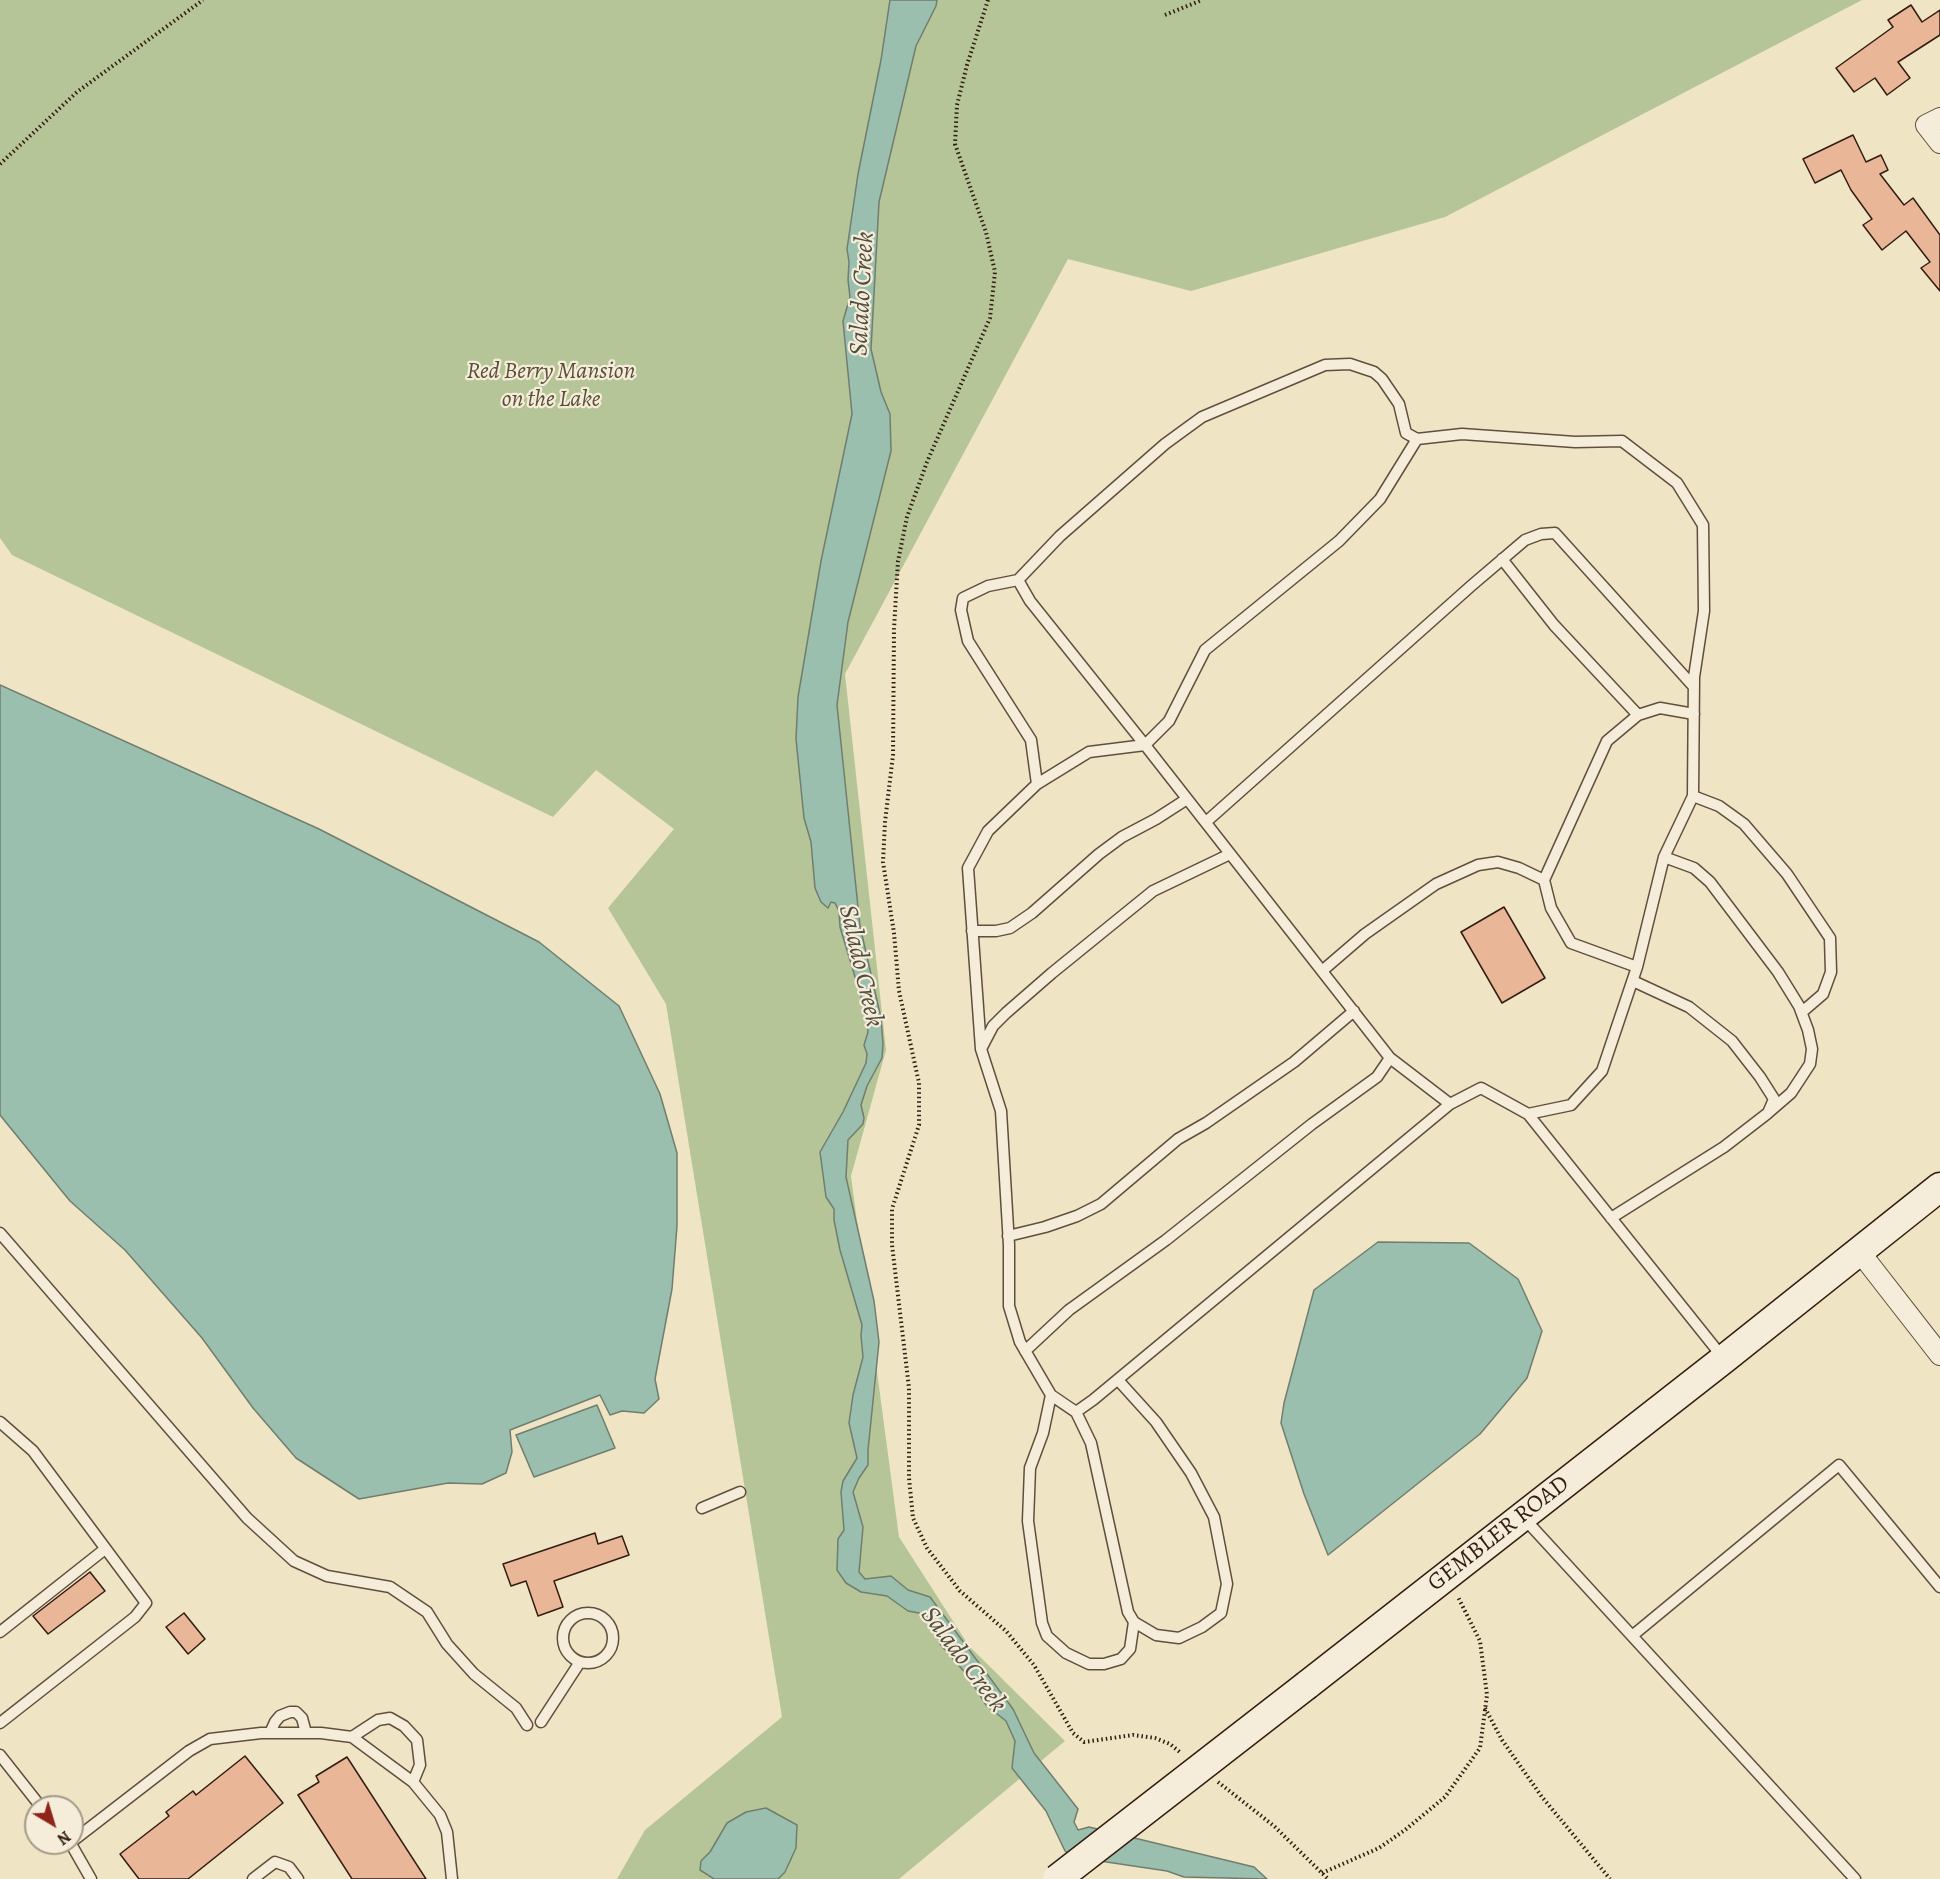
<!DOCTYPE html>
<style>
body{margin:0}
#map{position:relative;width:1940px;height:1879px;overflow:hidden;background:#efe4c4;font-family:Alegreya,serif}
canvas{display:block}
.north{position:absolute;left:24px;top:1795px;width:60px;height:60px;box-sizing:border-box;background:#f5edd9;border:2px solid #a79989;border-radius:50%;rotate:142deg;font-size:16px;font-weight:700;line-height:24px;text-align:center;color:#331c11}
.north::after{content:'';display:block;margin:auto;width:21px;height:27px;background:#8f2418;clip-path:polygon(50% 0,100% 100%,50% 72%,0 100%)}
</style>
<div id="map">
<canvas width="1940" height="1879"></canvas>
<div class="north">N</div>
</div>
<script>
const c = document.querySelector('canvas').getContext('2d');
c.lineJoin = 'round';
function paint(path, color) {
  c.fillStyle = color;
  c.fill(path, 'evenodd');
}
function shape(rows) {
  const path = new Path2D();
  for (const r of rows) {
    if (r.length === 3) {
      path.moveTo(r[0] + r[2], r[1]);
      path.arc(r[0], r[1], r[2], 0, 2 * Math.PI);
      continue;
    }
    path.moveTo(r[0], r[1]);
    for (let i = 2; i < r.length; i += 2) path.lineTo(r[i], r[i + 1]);
  }
  return path;
}
function trace(path, color, width, dash) {
  c.strokeStyle = color;
  c.lineWidth = width;
  c.lineCap = dash ? 'butt' : 'round';
  c.setLineDash(dash || []);
  c.stroke(path);
}
function write(font, color, halo, rows, align = 'center') {
  c.font = font + ' Alegreya,serif';
  c.lineWidth = 4.5;
  c.setLineDash([]);
  c.textBaseline = 'middle';
  c.strokeStyle = halo;
  c.fillStyle = color;
  for (const [text, x, y, turn = 0] of rows) {
    c.save();
    c.translate(x, y);
    c.rotate((+turn || 0) * Math.PI / 180);
    c.textAlign = isNaN(turn) ? turn : align;
    if (halo) c.strokeText(text, 0, 0);
    c.fillText(text, 0, 0);
    c.restore();
  }
}
const green = shape([
 [0,0,1862,0,1445,217,1191,291,1068,259,845,674,886,1050,851,1176,899,1537,969,1646,1065,1741,899,1879,617,1879,645,1830,782,1717,666,1004,608,908,674,829,596,770,553,817,12,555,0,538]
]);
const water = shape([
 [890,0,937,0,936,6,916,46,879,202,871,349,881,392,890,414,891,451,848,622,837,705,860,926,881,1018,883,1044,882,1058,867,1086,861,1105,864,1118,863,1124,848,1140,846,1177,874,1301,879,1342,868,1450,868,1465,859,1478,853,1492,863,1527,859,1572,865,1579,891,1576,908,1590,930,1597,1013,1709,1034,1753,1078,1809,1074,1822,1078,1830,1089,1827,1254,1867,1267,1879,1184,1877,1167,1871,1073,1857,1065,1851,1046,1811,1012,1768,1015,1741,1006,1721,986,1705,968,1676,940,1644,936,1630,924,1614,908,1611,887,1596,861,1592,846,1583,837,1570,838,1539,844,1530,841,1492,843,1481,857,1458,849,1423,853,1395,863,1357,861,1336,862,1325,840,1250,834,1220,834,1209,826,1197,820,1152,843,1112,866,1063,867,1054,864,1045,868,1032,865,1010,840,927,839,911,835,903,831,902,828,908,821,902,815,888,811,842,804,818,796,739,798,697,821,561,852,414,843,321,850,297,848,280,849,262,847,249,858,174,881,60,890,0],
 [0,685,319,829,539,942,619,1006,660,1094,677,1153,677,1226,672,1289,655,1379,659,1399,644,1413,622,1411,610,1415,600,1395,510,1430,512,1452,506,1473,482,1484,448,1483,359,1499,296,1458,253,1408,202,1338,125,1250,70,1201,0,1115,0,685],
 [1378,1242,1469,1243,1518,1279,1542,1331,1527,1378,1480,1434,1328,1555,1304,1494,1281,1423,1284,1403,1314,1290,1378,1242],
 [597,1405,615,1448,534,1477,516,1435,597,1405],
 [766,1808,797,1825,796,1848,785,1872,778,1879,714,1879,700,1870,701,1861,710,1852,727,1823,746,1812,766,1808]
]);
const building = shape([
 [1911,5,1922,22,1940,10,1940,35,1898,62,1910,78,1887,95,1875,78,1854,92,1836,68,1893,27,1888,20,1911,5],
 [1853,135,1866,162,1881,155,1888,170,1880,174,1904,205,1913,198,1940,235,1940,291,1921,268,1930,262,1906,231,1882,250,1863,225,1872,219,1851,190,1841,170,1815,183,1803,159,1853,135],
 [1504,907,1545,978,1502,1003,1461,932,1504,907],
 [595,1533,598,1544,622,1536,629,1555,554,1581,563,1607,538,1616,526,1581,511,1586,503,1564,595,1533],
 [90,1572,105,1591,48,1634,33,1616,90,1572],
 [184,1613,205,1639,188,1654,166,1627,184,1613],
 [245,1756,283,1803,188,1879,139,1879,120,1854,169,1816,166,1812,193,1791,196,1795,245,1756],
 [347,1757,426,1879,352,1879,298,1795,319,1782,316,1776,347,1757]
]);
const path = shape([
 [988,0,967,65,957,105,955,144,986,232,995,272,990,318,927,462,907,517,898,561,894,629,893,755,885,822,883,862,894,933,899,991,919,1083,919,1125,892,1209,892,1245,909,1388,909,1478,913,1518,927,1548,960,1591,1006,1631,1034,1665,1073,1733,1084,1742,1133,1735,1155,1738,1170,1744,1181,1753],
 [1165,15,1202,0],
 [0,164,77,92,203,0],
 [1485,1708,1502,1740,1542,1797,1610,1879],
 [1218,1782,1274,1826,1328,1879],
 [1322,1873,1379,1848,1405,1830,1445,1797,1480,1748,1487,1695,1480,1641,1458,1597]
]);
const lane = shape([
 [1502,559,1554,625,1638,715],
 [1018,580,1030,601,1145,745,1169,721,1205,650,1339,541,1380,499,1417,439,1462,434,1575,442,1622,441,1677,483,1703,525,1704,611,1694,677,1693,796,1664,857,1637,967,1602,1071,1571,1105,1528,1114],
 [1037,784,1031,740,968,641,961,610,963,598,988,586,1018,580,1060,536,1165,444,1202,417,1325,365,1350,364,1374,372,1382,379,1399,404,1406,433,1417,439],
 [1693,796,1719,806,1744,824,1787,874,1830,938,1831,972,1823,994,1802,1012],
 [1206,822,1471,586,1525,540,1541,534,1555,533,1694,687],
 [1664,857,1694,868,1710,882,1778,972,1799,1006,1808,1030,1812,1049,1810,1064,1791,1093,1769,1112],
 [972,931,996,931,1010,928,1032,913,1099,854,1122,837,1156,819,1187,799],
 [1637,967,1571,943,1551,908,1544,880,1607,741,1638,715,1660,708,1694,714],
 [1322,971,1365,934,1436,884,1478,865,1498,862,1519,868,1544,880],
 [981,1049,993,1026,1006,1013,1052,973,1153,891,1230,854],
 [1450,1104,1093,1400,1076,1412,1051,1395,1020,1342,1009,1306,1009,1245,1001,1111,981,1049,968,868,988,831,1037,784,1089,752,1145,745,1390,1058,1450,1104,1481,1088,1528,1114,1724,1359],
 [1611,1218,1724,1147,1768,1113,1774,1099,1760,1077,1732,1041,1689,1007,1633,981],
 [0,1233,247,1518,294,1561,327,1576,390,1587,427,1612,447,1644,474,1674,516,1708,527,1725],
 [1008,1236,1045,1227,1077,1216,1101,1204,1178,1139,1206,1123,1294,1062,1354,1011],
 [1025,1351,1069,1310,1166,1240,1312,1124,1377,1077,1390,1058],
 [1051,1395,1043,1433,1030,1468,1028,1521,1042,1623,1047,1636,1066,1653,1089,1664,1104,1664,1121,1659,1130,1649,1134,1622],
 [1076,1412,1091,1443,1128,1612,1134,1622,1156,1635,1179,1638,1202,1627,1221,1613,1227,1584,1214,1517,1191,1473,1156,1422,1118,1380],
 [0,1422,33,1451,146,1603,135,1617,0,1723],
 [702,1508,740,1492],
 [1522,1516,1855,1879],
 [588,1638,25],
 [0,1632,105,1549],
 [1632,1636,1839,1465,1940,1587],
 [541,1722,580,1662],
 [270,1733,275,1722,280,1716,290,1712,296,1712,302,1718,306,1733],
 [352,1737,378,1720,390,1718,404,1726,417,1740,420,1765,413,1782],
 [0,1755,41,1807],
 [70,1843,189,1751,210,1739,261,1733,321,1733,352,1737,413,1782,440,1815,447,1832,452,1879],
 [71,1844,91,1879],
 [253,1879,275,1862,289,1867,298,1879]
]);
const street = shape([
 [1940,118,1926,125,1940,143],
 [1859,1251,1940,1355]
]);
const secondary = shape([
 [1307,1685,1724,1359,1940,1187]
]);
const secondaryBridge = shape([
 [1057,1879,1307,1685]
]);
const parkNames = [
 ["Red Berry Mansion",551,372],
 ["on the Lake",551,400]
];
const streetNames = [
 ["GEMBLER ROAD",1499,1534,-38]
];
const waterNames = [
 ["Salado Creek",863,294,-87],
 ["Salado Creek",860,966,77],
 ["Salado Creek",963,1660,53]
];
paint(green, '#b5c597');
paint(water, '#9bbfae');
trace(water, '#717e6f', 1.5);
paint(building, '#e9b698');
trace(building, '#331c11', 1.5);
trace(lane, '#624e3e', 13);
trace(street, '#624e3e', 22);
trace(secondary, '#331c11', 31);
trace(path, '#331c11', 4, [1.5, 3]);
trace(lane, '#f5edd9', 10);
trace(street, '#f5edd9', 20);
trace(secondary, '#f5edd9', 28);
trace(secondaryBridge, '#331c11', 31, []);
trace(secondaryBridge, '#f5edd9', 28);
write('italic 24px', '#5a4f39', '#f5edd9', parkNames);
write('24px', '#331c11', '#f5edd9', streetNames);
write('italic 26px', '#524d40', '#f5edd9', waterNames);
</script>
